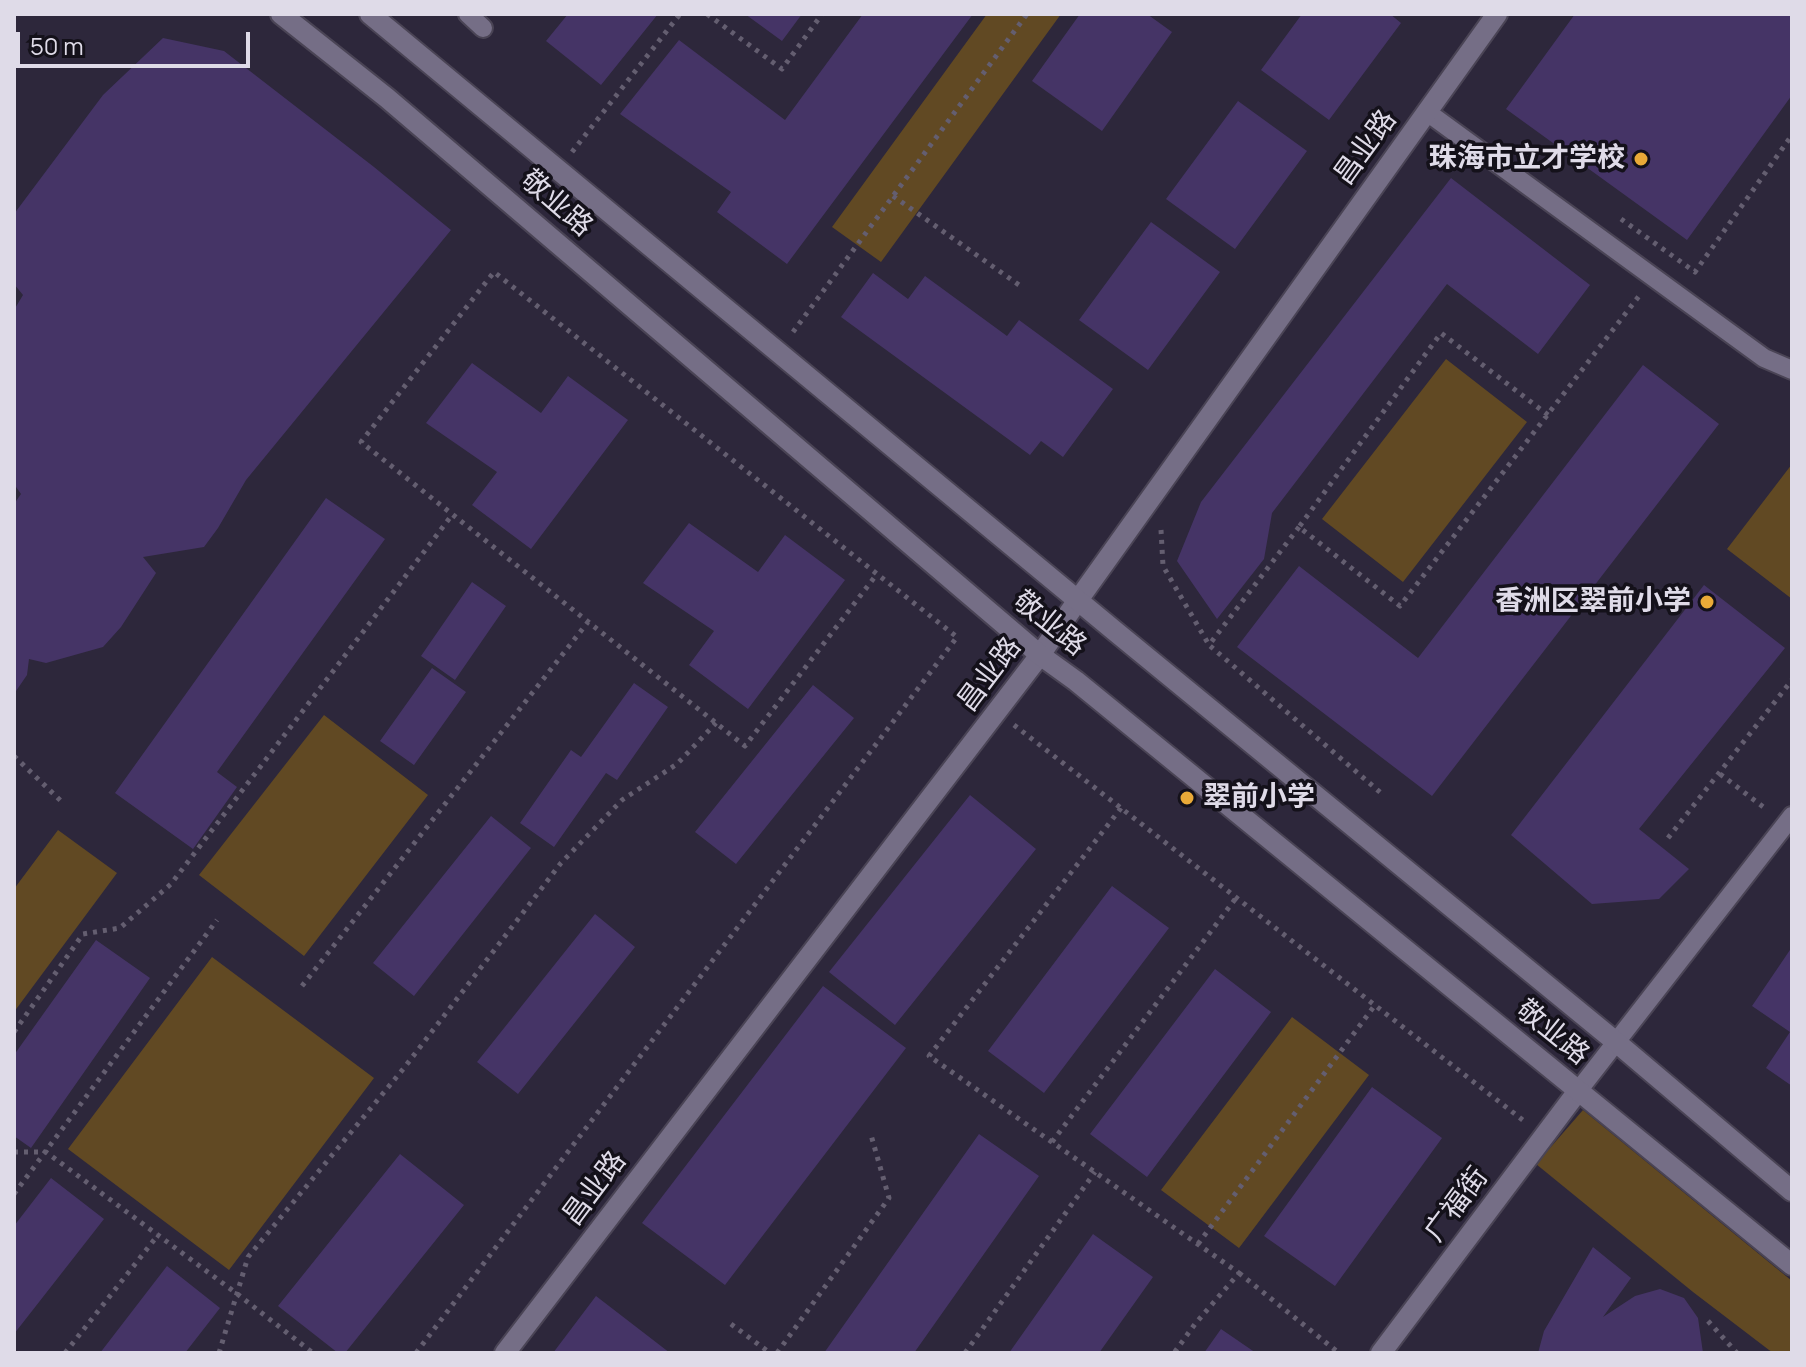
<!DOCTYPE html>
<meta charset="utf-8">
<style>
body{margin:0}
#map{position:relative;width:1806px;height:1367px;overflow:hidden;background:#2d273b;font-family:Manrope,sans-serif}
canvas{display:block}
.frame{position:absolute;inset:0;border:16px solid #dfdbe8;pointer-events:none}
.scale{position:absolute;left:16px;top:32px;width:234px;height:36px;box-sizing:border-box;border:4px solid #dfdbe8;border-top:0;padding-left:10px;font-size:24px;line-height:28px;white-space:nowrap;color:#dfdbe8;-webkit-text-stroke:6px #14111a;paint-order:stroke}
</style>
<div id="map">
<canvas width="1806" height="1367"></canvas>
<div class="frame"></div>
<div class="scale">50 m</div>
</div>
<script>
const c = document.querySelector('canvas').getContext('2d');
c.lineJoin = 'round';
function paint(path, color) {
  c.fillStyle = color;
  c.fill(path, 'evenodd');
}
function shape(rows) {
  const path = new Path2D();
  for (const r of rows) {
    path.moveTo(r[0], r[1]);
    for (let i = 2; i < r.length; i += 2) path.lineTo(r[i], r[i + 1]);
  }
  return path;
}
function trace(path, color, width, dash) {
  c.strokeStyle = color;
  c.lineWidth = width;
  c.lineCap = dash ? 'butt' : 'round';
  c.setLineDash(dash || []);
  c.stroke(path);
}
function write(font, color, halo, rows, align = 'center') {
  c.font = font + ' Manrope,"Noto Sans SC",sans-serif';
  c.lineWidth = 7;
  c.setLineDash([]);
  c.textBaseline = 'middle';
  c.strokeStyle = halo;
  c.fillStyle = color;
  for (const [text, x, y, turn = 0] of rows) {
    c.save();
    c.translate(x, y);
    c.rotate((+turn || 0) * Math.PI / 180);
    c.textAlign = isNaN(turn) ? turn : align;
    if (halo) c.strokeText(text, 0, 0);
    c.fillText(text, 0, 0);
    c.restore();
  }
}
const green = shape([
 [987,14,1061,14,881,262,832,227],
 [1446,359,1527,422,1403,582,1322,519],
 [1792,464,1792,599,1727,549],
 [324,715,428,795,304,956,199,875],
 [58,830,117,873,14,1012,14,889],
 [212,957,374,1078,229,1270,68,1149],
 [1292,1017,1369,1075,1239,1248,1161,1190],
 [1583,1110,1792,1281,1792,1353,1774,1353,1769,1350,1693,1292,1536,1164]
]);
const building = shape([
 [568,14,658,14,601,85,546,41],
 [745,14,802,14,782,41],
 [863,14,973,14,787,264,717,212,731,192,620,114,679,40,785,120],
 [1080,14,1147,14,1172,32,1102,131,1032,81],
 [1302,14,1390,14,1401,23,1329,120,1261,70],
 [1575,14,1792,14,1792,95,1687,240,1506,109],
 [163,38,224,51,374,167,451,230,246,480,218,528,204,547,143,557,156,573,121,627,103,647,46,663,29,659,27,675,14,694,14,504,21,494,14,484,14,310,23,295,14,284,14,214,103,95],
 [1238,101,1307,151,1235,249,1166,199],
 [1451,178,1590,285,1538,354,1447,284,1272,513,1264,559,1217,619,1177,561,1201,502],
 [1151,222,1220,272,1148,370,1079,320],
 [873,273,908,299,925,276,1007,336,1019,320,1113,389,1063,457,1041,441,1030,455,841,317],
 [472,363,541,413,568,376,628,420,531,549,472,505,497,472,426,423],
 [1643,365,1719,424,1432,796,1237,647,1299,566,1418,658],
 [326,498,385,539,217,772,237,787,193,849,115,793],
 [689,523,758,572,785,535,845,580,748,709,689,665,714,631,643,583],
 [472,582,506,606,455,680,421,656],
 [1704,585,1785,648,1639,829,1689,869,1659,899,1592,904,1511,835],
 [432,668,466,692,414,765,380,741],
 [634,683,668,707,617,780,606,773,554,847,520,823,571,750,581,757],
 [813,685,854,718,736,864,695,832],
 [970,795,1036,849,895,1025,829,972],
 [491,816,531,848,414,996,373,963],
 [1112,886,1169,928,1044,1093,988,1051],
 [595,914,635,947,518,1094,477,1062],
 [96,940,150,978,31,1148,14,1136,14,1055],
 [1792,947,1792,1086,1766,1068,1790,1032,1752,1006],
 [1215,969,1271,1012,1147,1177,1090,1134],
 [823,986,906,1048,725,1285,642,1223],
 [1372,1087,1442,1138,1335,1286,1264,1236],
 [979,1134,1039,1176,914,1353,824,1353],
 [400,1154,464,1205,345,1353,338,1353,278,1306],
 [51,1178,104,1219,14,1334,14,1226],
 [1093,1234,1153,1277,1099,1353,1009,1353],
 [1593,1247,1631,1278,1603,1317,1635,1296,1660,1289,1684,1298,1698,1318,1703,1353,1538,1353,1544,1331],
 [167,1266,220,1308,185,1353,100,1353],
 [596,1296,670,1353,553,1353],
 [1221,1329,1256,1353,1204,1353]
]);
const path = shape([
 [707,14,782,69,822,14],
 [572,152,680,14],
 [893,196,1019,285],
 [1621,219,1695,272,1792,135],
 [793,332,1027,14],
 [1548,415,1441,333,1299,527,1400,606,1639,296],
 [1299,527,1209,645,1381,793],
 [1161,530,1163,566,1209,645],
 [1014,725,1524,1121],
 [14,756,61,801],
 [1720,774,1766,809],
 [1121,808,929,1056,1239,1273,1195,1324,1174,1353],
 [1668,838,1792,680],
 [302,986,588,622],
 [14,1032,83,934,120,928,171,884,452,515],
 [1052,1142,1236,898],
 [14,1152,46,1152,236,1293,313,1353],
 [14,1194,217,920],
 [1198,1244,1375,1005],
 [1239,1273,1339,1353],
 [1708,1321,1737,1353],
 [731,1324,770,1353],
 [65,1353,158,1235],
 [219,1353,248,1257,404,1068,561,863,622,800,677,764,716,723],
 [416,1353,957,637,494,272,361,442,745,746,877,574],
 [777,1353,889,1198,871,1135],
 [965,1353,1095,1172]
]);
const service = shape([
 [468,14,483,28],
 [1427,112,1764,358,1792,370],
 [1578,1091,1792,816]
]);
const minor = shape([
 [505,1353,1040,655,1078,600,1497,14],
 [1381,1353,1578,1091]
]);
const secondary = shape([
 [281,14,387,98,1040,655,1076,681,1792,1265],
 [370,14,1116,632,1616,1042,1792,1191]
]);
const markers = [
 [1641,159,8,"#eaaa38"],
 [1707,602,8,"#eaaa38"],
 [1187,798,8,"#eaaa38"]
];
const streetNames = [
 ["昌业路",1366,148,-54],
 ["敬业路",556,204,41],
 ["敬业路",1049,624,39],
 ["昌业路",990,675,-53],
 ["敬业路",1552,1033,39],
 ["昌业路",595,1189,-53],
 ["广福街",1457,1205,-53]
];
const poiNames = [
 ["珠海市立才学校",1625,159],
 ["香洲区翠前小学",1691,602],
 ["翠前小学",1203,798,"left"]
];
paint(green, '#614923');
paint(building, '#453466');
trace(service, '#4a4455', 22);
trace(minor, '#4a4455', 24);
trace(secondary, '#4a4455', 24);
trace(path, '#645e70', 5, [4, 6]);
trace(service, '#756e86', 18);
trace(minor, '#756e86', 20);
trace(secondary, '#756e86', 20);
for (const [x, y, r, color] of markers) {
  const dot = new Path2D();
  dot.arc(x, y, r, 0, 2 * Math.PI);
  c.fillStyle = color;
  c.fill(dot);
  trace(dot, '#14111a', 3);
}
write('28px', '#dfdbe8', '#14111a', streetNames);
write('bold 28px', '#dfdbe8', '#14111a', poiNames, 'right');
</script>
